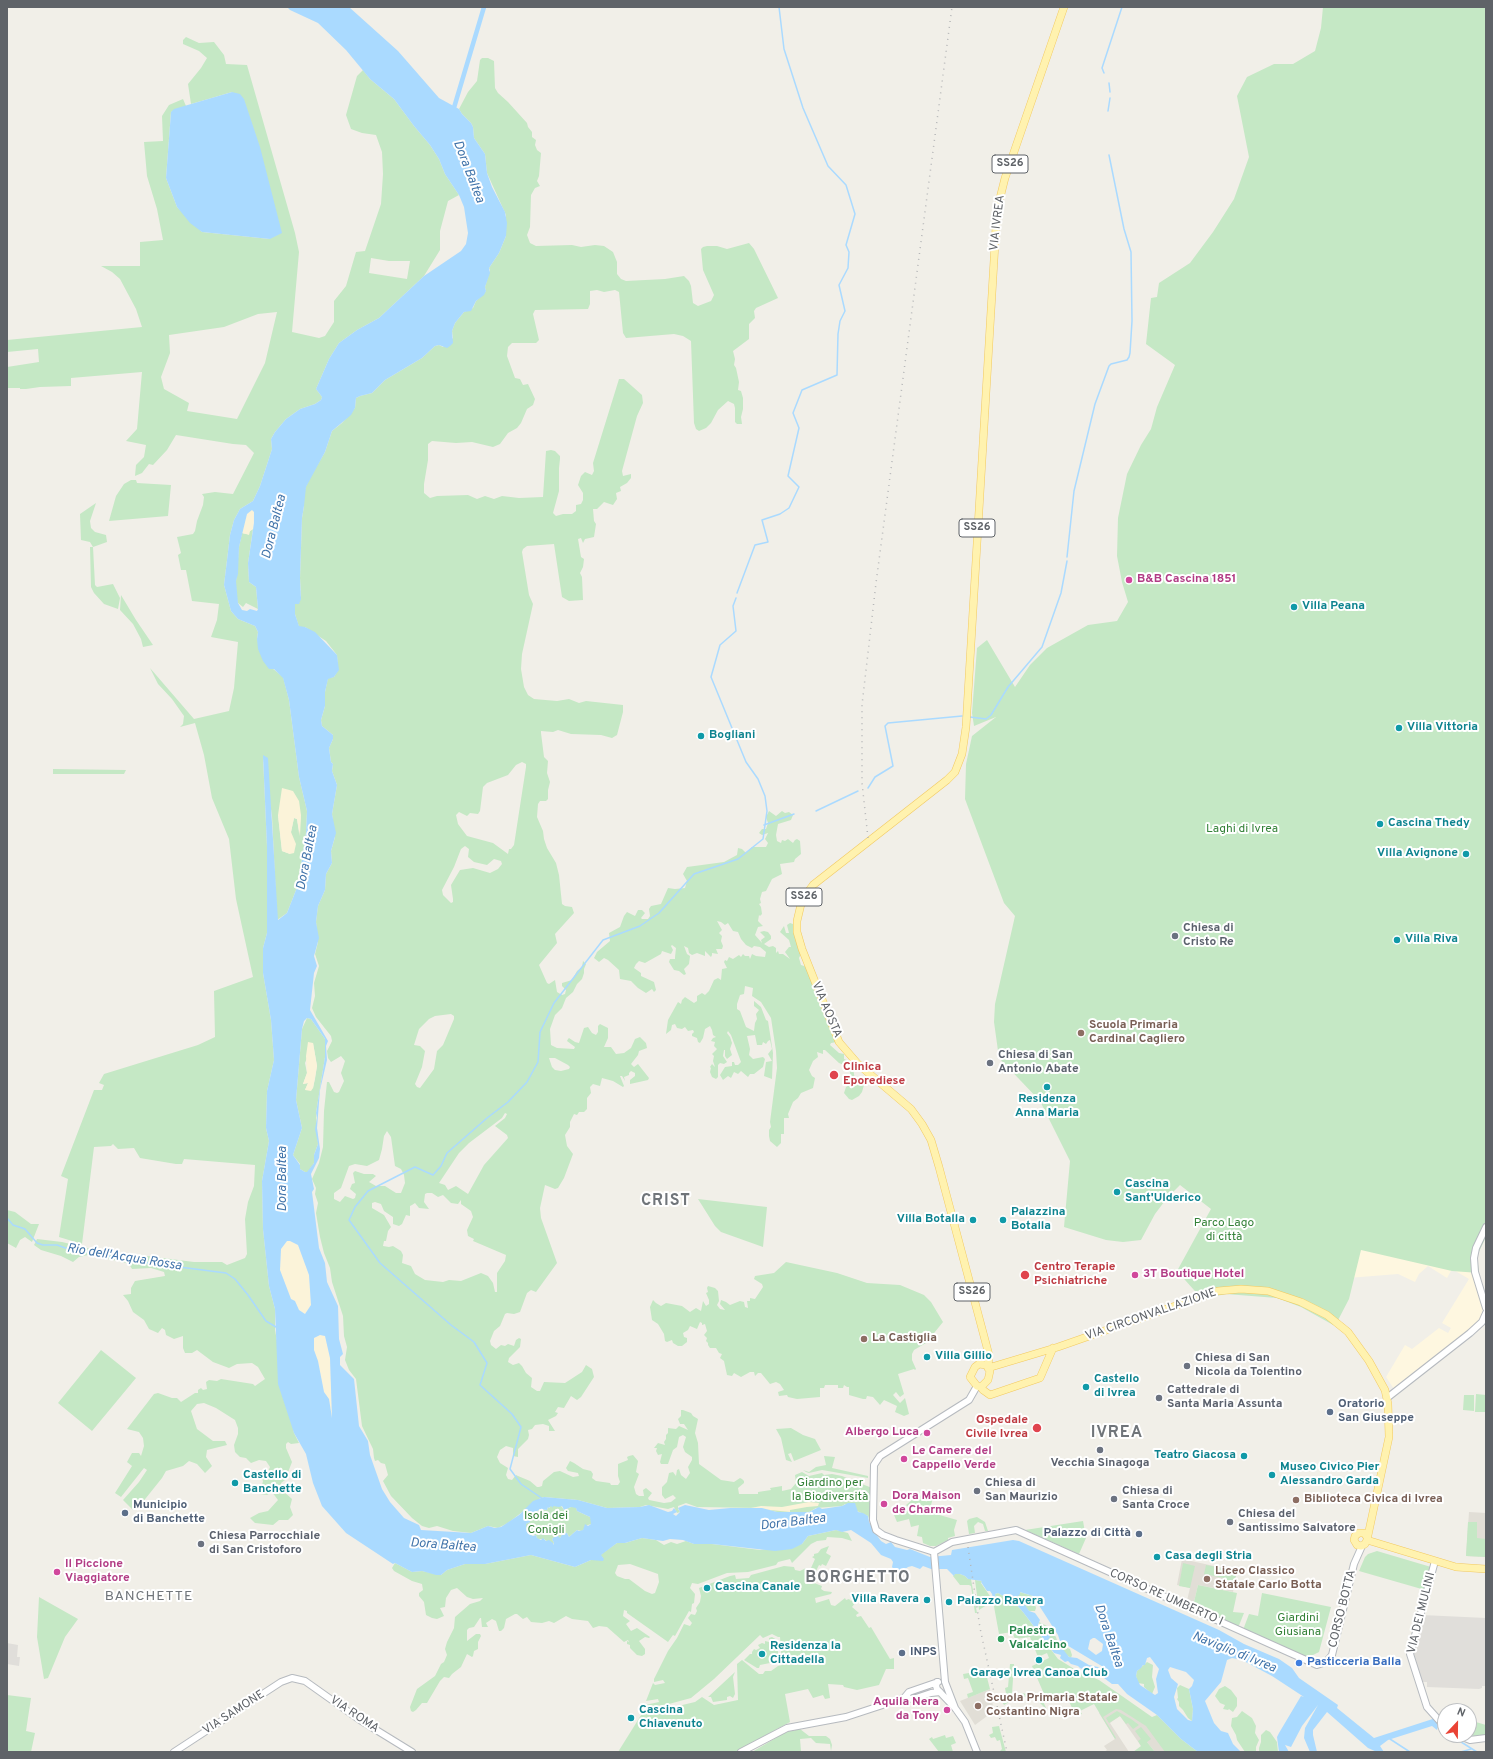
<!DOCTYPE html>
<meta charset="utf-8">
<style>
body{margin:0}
#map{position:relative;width:1493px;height:1759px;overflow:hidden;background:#f1efe8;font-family:Overpass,sans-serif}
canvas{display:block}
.frame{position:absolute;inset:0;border:8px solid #5f6368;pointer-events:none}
.north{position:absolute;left:1437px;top:1703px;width:40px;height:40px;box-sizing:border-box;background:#fff;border:1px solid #bfc1c3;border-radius:50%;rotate:22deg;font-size:11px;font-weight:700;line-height:16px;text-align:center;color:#5f6368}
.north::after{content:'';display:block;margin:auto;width:14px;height:18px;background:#ea4335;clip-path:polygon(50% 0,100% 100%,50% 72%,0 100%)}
</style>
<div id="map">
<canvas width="1493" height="1759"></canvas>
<div class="frame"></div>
<div class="north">N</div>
</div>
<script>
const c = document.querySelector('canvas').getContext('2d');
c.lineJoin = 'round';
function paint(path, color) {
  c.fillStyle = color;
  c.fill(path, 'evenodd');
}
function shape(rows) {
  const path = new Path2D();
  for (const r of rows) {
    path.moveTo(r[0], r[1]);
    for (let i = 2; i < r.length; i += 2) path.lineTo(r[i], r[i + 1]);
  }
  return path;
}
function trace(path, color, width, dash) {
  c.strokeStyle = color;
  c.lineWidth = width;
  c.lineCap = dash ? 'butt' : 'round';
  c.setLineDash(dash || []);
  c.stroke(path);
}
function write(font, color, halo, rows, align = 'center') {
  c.font = font + ' Overpass,sans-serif';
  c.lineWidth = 4;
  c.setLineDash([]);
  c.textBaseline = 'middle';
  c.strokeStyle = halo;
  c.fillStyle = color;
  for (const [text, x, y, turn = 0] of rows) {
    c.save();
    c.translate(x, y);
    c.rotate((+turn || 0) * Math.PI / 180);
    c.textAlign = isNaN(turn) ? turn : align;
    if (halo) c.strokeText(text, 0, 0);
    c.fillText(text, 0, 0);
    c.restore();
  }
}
const commercial = shape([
 [1283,1228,1474,1247,1483,1308,1480,1321,1394,1389,1386,1377,1405,1345,1412,1349,1439,1328,1448,1333,1451,1328,1442,1323,1469,1279,1452,1269,1447,1278,1428,1266,1419,1274,1415,1282,1398,1274,1348,1278]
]);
const industrial = shape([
 [1422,1615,1486,1618,1486,1686,1482,1686,1482,1688,1479,1689,1427,1687,1427,1682,1421,1682,1412,1655],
 [7,1643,18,1645,17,1657,20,1657,19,1666,7,1664]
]);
const education = shape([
 [1469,1512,1486,1513,1486,1557,1466,1556],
 [1182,1559,1237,1571,1233,1592,1198,1585,1193,1606,1186,1605,1190,1588,1177,1585],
 [990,1689,994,1711,975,1725,960,1701],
 [1113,1703,1147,1723,1167,1752,1155,1752,1147,1742,1141,1746,1120,1716,1110,1723,1129,1752,1104,1752,1107,1750,1104,1746,1115,1739,1099,1713]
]);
const green = shape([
 [1323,7,1486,7,1486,1237,1477,1256,1479,1273,1452,1271,1361,1250,1349,1299,1335,1326,1301,1307,1277,1298,1226,1294,1202,1299,1177,1271,1211,1209,1180,1185,1167,1198,1155,1214,1141,1240,1123,1242,1106,1240,1064,1227,1070,1161,1040,1101,999,1058,994,1022,995,1004,1015,916,1004,903,965,799,966,764,972,736,996,717,974,726,972,713,977,648,987,640,1015,687,1030,665,1047,648,1088,625,1117,621,1128,602,1122,582,1117,556,1118,518,1127,474,1141,445,1151,429,1157,407,1175,365,1146,344,1151,298,1157,297,1159,283,1190,263,1213,232,1234,199,1249,157,1237,96,1247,77,1274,64,1293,64,1315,51,1321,28],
 [186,37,199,43,214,42,224,55,226,64,247,65,295,233,299,252,292,332,319,338,325,336,334,322,334,301,346,286,356,252,365,251,381,204,383,174,382,152,376,135,362,133,351,129,346,115,357,76,363,70,370,79,394,99,414,126,430,145,439,159,445,174,459,195,448,201,440,231,440,250,424,276,379,318,357,330,339,343,329,359,316,389,322,397,321,400,315,404,300,409,286,419,275,432,271,439,272,449,260,486,253,501,240,509,234,520,230,535,224,585,231,611,238,619,255,626,258,632,257,639,272,668,283,677,289,700,299,777,307,811,306,833,298,885,287,913,277,920,272,816,263,756,267,847,267,933,263,948,263,973,271,1020,274,1060,267,1091,266,1128,269,1141,262,1181,263,1229,269,1286,275,1309,275,1330,294,1433,299,1443,291,1444,288,1442,286,1444,286,1448,292,1462,285,1480,281,1483,282,1490,292,1499,290,1507,293,1515,288,1520,279,1520,273,1525,255,1523,250,1518,259,1513,268,1511,278,1500,272,1492,267,1495,260,1494,263,1481,260,1476,262,1473,268,1472,270,1467,266,1461,259,1460,251,1463,246,1458,240,1457,235,1452,234,1445,238,1434,238,1428,235,1420,216,1408,204,1403,197,1404,191,1411,197,1429,213,1441,225,1441,227,1445,207,1450,206,1457,212,1466,205,1473,197,1464,189,1461,183,1466,166,1471,162,1478,142,1503,133,1510,123,1500,139,1482,147,1470,144,1468,121,1497,115,1493,132,1466,127,1462,132,1453,139,1453,141,1456,144,1446,143,1438,139,1432,127,1429,154,1394,158,1393,172,1398,177,1398,181,1402,195,1393,198,1393,198,1390,201,1388,203,1390,207,1389,206,1382,209,1380,217,1381,221,1379,253,1384,255,1386,265,1379,258,1367,252,1363,237,1364,229,1368,213,1362,197,1350,192,1353,185,1353,183,1348,183,1336,174,1339,166,1335,165,1330,162,1328,158,1333,149,1329,144,1320,133,1312,128,1301,123,1295,131,1294,131,1288,135,1281,165,1276,164,1272,151,1268,132,1269,129,1264,123,1262,88,1255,79,1257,73,1262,61,1256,41,1250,34,1245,37,1239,62,1242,113,1254,139,1255,194,1262,222,1262,227,1265,245,1258,247,1254,245,1219,248,1202,254,1186,255,1165,184,1159,182,1164,176,1164,140,1158,134,1148,118,1149,113,1144,111,1146,94,1147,82,1244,59,1237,68,1179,61,1176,94,1090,102,1090,104,1085,99,1083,104,1074,198,1045,215,1037,214,991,253,977,236,899,229,839,212,798,204,755,195,723,180,727,183,724,184,716,172,699,158,684,150,668,194,719,229,711,234,688,238,642,211,637,217,620,219,604,192,601,186,570,181,570,178,555,181,553,177,537,193,534,195,531,197,521,203,505,204,497,202,494,215,492,233,494,254,453,246,445,233,444,176,435,167,450,153,465,149,464,142,473,135,476,136,465,144,457,146,445,126,441,137,429,142,372,71,378,71,386,40,387,26,389,20,389,20,388,7,388,7,367,39,362,38,349,7,352,7,340,142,327,136,309,120,279,112,272,101,266,140,266,140,242,163,240,157,209,147,176,144,142,163,141,162,116,169,105,183,99,186,106,171,112,166,178,177,207,202,232,270,239,232,92,191,104,188,84,201,68,207,58,199,51,183,44,183,40],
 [371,258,389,261,410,261,407,279,369,273],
 [277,312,265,363,237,419,187,411,189,403,164,389,161,377,170,353,169,335,224,327,258,314],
 [278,815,301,815,299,833,297,819,294,818,291,832,290,854,282,851],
 [482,58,488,58,494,61,495,88,498,93,508,102,527,123,528,127,532,132,532,137,536,140,535,145,537,150,541,153,539,176,537,181,540,186,535,188,531,195,530,227,527,235,530,243,536,246,572,245,581,247,595,245,604,246,613,252,617,262,617,274,621,279,626,281,665,279,684,276,689,281,691,286,693,303,698,306,711,301,714,295,703,270,701,249,703,247,707,246,717,246,727,249,749,243,754,249,778,298,756,308,754,311,755,318,749,324,749,339,733,351,735,359,734,365,736,368,739,382,738,390,741,391,743,398,743,409,741,417,742,424,737,424,735,422,735,408,734,404,728,401,718,410,711,423,706,428,699,431,696,429,694,423,691,341,683,336,674,334,626,338,623,333,619,292,615,290,604,292,597,290,590,291,590,304,588,309,535,310,533,314,539,340,536,343,512,343,508,347,507,356,515,378,520,379,523,385,528,384,535,399,533,405,527,409,521,423,517,428,508,433,500,444,493,447,472,442,456,443,432,441,428,444,428,460,424,484,424,493,430,498,437,496,468,495,477,499,485,496,494,499,502,496,519,498,543,497,546,451,551,450,555,451,560,456,560,459,559,468,559,491,553,513,556,516,563,514,572,514,576,511,576,505,581,504,583,500,583,493,578,485,581,476,585,472,592,475,594,471,593,463,619,379,624,379,642,395,643,403,637,416,622,471,623,476,631,474,631,478,627,483,620,487,621,491,616,493,617,499,613,505,604,502,597,509,593,509,594,521,596,524,594,537,585,539,583,543,581,538,578,539,581,557,584,559,583,567,580,573,582,577,583,600,569,601,562,597,554,544,527,546,523,549,522,552,529,595,533,604,522,654,521,669,524,687,528,695,534,699,557,701,569,699,579,703,586,701,623,705,623,712,617,735,612,738,601,735,571,734,558,730,553,732,541,731,541,733,544,757,548,761,547,773,550,782,548,790,548,799,546,801,540,801,538,804,537,817,543,831,544,839,547,848,556,863,559,875,562,904,565,906,572,907,574,913,555,934,557,943,539,965,547,983,549,984,555,980,557,992,562,995,565,994,566,990,562,986,562,983,572,980,577,971,582,967,583,961,586,964,584,969,584,973,582,979,577,984,573,992,566,998,562,1008,555,1015,550,1029,551,1045,557,1048,574,1049,575,1047,567,1041,568,1039,569,1038,575,1042,579,1043,584,1028,588,1027,592,1033,596,1035,598,1032,598,1026,600,1024,608,1028,608,1038,604,1047,611,1047,616,1054,624,1053,631,1048,635,1039,640,1037,646,1043,647,1048,639,1051,638,1055,631,1064,634,1067,638,1064,649,1078,648,1080,630,1084,630,1080,635,1076,635,1073,631,1071,629,1073,629,1075,624,1077,625,1081,622,1076,620,1076,624,1086,623,1087,613,1081,602,1078,600,1086,593,1084,590,1087,591,1093,587,1098,587,1109,584,1112,579,1112,577,1115,574,1114,570,1122,570,1127,565,1135,567,1146,573,1154,564,1178,558,1188,555,1189,545,1185,540,1208,541,1218,557,1263,536,1292,531,1290,527,1293,520,1312,514,1314,507,1313,505,1314,500,1326,494,1331,490,1341,491,1345,496,1349,501,1345,505,1346,508,1344,514,1346,516,1340,519,1338,521,1339,520,1347,509,1358,508,1362,513,1365,519,1363,522,1366,526,1373,532,1378,531,1387,537,1391,540,1391,544,1382,565,1383,582,1372,586,1365,592,1369,594,1377,581,1397,577,1400,571,1396,564,1408,558,1407,555,1412,558,1413,556,1416,548,1420,555,1431,549,1431,549,1426,543,1424,535,1425,532,1429,528,1430,529,1435,528,1439,518,1449,518,1457,513,1456,513,1448,506,1446,500,1450,497,1457,500,1463,508,1468,506,1475,508,1479,512,1480,516,1475,518,1476,530,1481,537,1487,539,1487,542,1486,543,1481,554,1472,560,1471,573,1477,579,1476,578,1473,568,1471,566,1468,570,1461,574,1463,583,1469,591,1471,593,1474,592,1478,596,1481,610,1483,611,1485,618,1485,620,1482,618,1476,618,1464,628,1460,627,1457,629,1456,633,1455,638,1461,636,1472,639,1474,634,1487,636,1494,639,1496,644,1496,643,1490,646,1488,652,1493,648,1498,649,1500,664,1503,671,1502,676,1498,673,1495,665,1499,662,1495,662,1487,667,1482,669,1473,673,1472,676,1476,677,1470,679,1469,681,1475,686,1479,690,1473,688,1467,692,1460,692,1457,685,1452,683,1447,686,1437,683,1435,679,1437,677,1447,673,1450,668,1464,661,1464,660,1462,662,1454,658,1455,656,1451,657,1448,654,1448,658,1443,665,1445,664,1442,666,1439,666,1435,668,1433,668,1428,676,1429,679,1426,688,1430,684,1424,680,1424,678,1419,681,1416,681,1410,683,1410,691,1413,693,1416,698,1419,695,1433,698,1443,699,1464,721,1480,734,1482,740,1478,742,1479,744,1481,744,1483,738,1488,739,1494,758,1494,758,1492,771,1490,770,1488,782,1486,782,1491,791,1489,796,1483,795,1475,802,1472,809,1476,822,1473,824,1475,832,1474,842,1476,872,1488,872,1527,868,1516,859,1512,845,1504,842,1506,816,1508,809,1512,777,1512,762,1508,697,1507,686,1503,678,1506,678,1509,680,1512,677,1513,674,1507,668,1509,646,1505,640,1507,607,1508,578,1500,544,1497,539,1499,508,1523,498,1528,488,1526,471,1533,453,1531,437,1526,429,1528,422,1526,412,1518,391,1496,383,1481,388,1475,385,1464,381,1463,378,1460,375,1461,374,1458,373,1449,362,1426,356,1379,349,1370,345,1360,347,1347,344,1336,343,1316,332,1282,330,1268,324,1253,320,1237,316,1213,318,1203,315,1194,316,1188,312,1179,319,1163,323,1147,324,1111,327,1082,329,1082,334,1092,337,1093,339,1092,344,1081,341,1073,345,1061,341,1056,331,1062,328,1058,327,1051,332,1041,331,1036,316,1017,312,1008,315,996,314,983,319,966,315,954,318,942,316,922,318,906,325,890,326,874,332,863,331,851,335,837,332,814,337,785,332,771,333,764,331,762,329,748,333,739,333,735,322,726,321,720,325,706,325,692,328,678,334,677,338,670,337,655,326,641,305,627,299,627,295,614,295,604,301,596,300,578,302,518,304,506,304,492,308,481,325,452,332,431,342,423,355,408,356,398,360,396,372,393,385,380,422,358,435,346,439,345,443,347,453,338,452,331,455,323,464,312,473,308,476,301,486,291,485,287,490,270,489,268,499,253,506,236,506,215,487,173,485,154,474,138,473,127,471,123,462,114,459,109,468,92,477,81,480,60],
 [522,762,526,764,526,767,514,845,511,849,509,849,508,854,493,843,467,836,458,824,456,815,459,812,467,816,470,813,478,814,480,811,483,787,487,783,508,775,516,765],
 [465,846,469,849,468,857,474,862,487,865,494,859,501,861,502,864,498,869,490,873,473,868,460,870,451,885,453,899,453,902,451,903,443,895,442,890,454,867,461,849],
 [451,1014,454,1016,454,1019,443,1045,437,1051,434,1069,423,1084,420,1088,417,1087,415,1084,422,1067,425,1051,420,1046,414,1045,419,1029,429,1019,435,1016],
 [549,1058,555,1058,568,1065,570,1067,569,1069,561,1071,555,1070,552,1067],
 [505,1113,507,1114,505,1118,495,1126,507,1135,508,1138,484,1165,468,1194,456,1186,448,1190,445,1185,439,1183,459,1153,469,1143,502,1118],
 [387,1131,391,1137,395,1166,401,1169,404,1175,405,1183,401,1193,396,1193,385,1186,376,1186,369,1182,376,1176,373,1174,364,1174,355,1171,353,1173,355,1183,352,1184,350,1189,356,1194,355,1198,353,1199,345,1196,340,1202,334,1199,334,1193,341,1188,349,1166,355,1164,367,1166,379,1160,382,1149,384,1136],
 [427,1193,432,1193,438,1197,443,1195,451,1203,458,1204,461,1200,461,1204,471,1211,473,1217,467,1230,468,1236,474,1239,473,1241,506,1255,505,1261,497,1273,497,1292,495,1292,493,1283,488,1276,481,1273,461,1281,449,1280,443,1282,425,1280,415,1274,411,1266,402,1263,403,1255,401,1251,393,1246,389,1247,383,1246,384,1241,386,1241,388,1231,391,1227,384,1215,372,1208,372,1203,375,1202,381,1204,384,1211,393,1217,393,1224,399,1226,402,1224,406,1215,410,1216,410,1206,412,1205,415,1203,419,1208,429,1209,424,1202,425,1194],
 [131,480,136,480,137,483,171,485,168,516,109,521,116,496,124,484],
 [96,503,90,521,91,528,95,532,106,535,107,542,93,547,95,585,97,587,113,584,120,598,118,609,104,604,94,593,91,587,90,547,93,547,90,542,81,540,80,514],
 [253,529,248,563,249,582,256,587,258,609,246,603,243,607,238,603,235,592,239,547,242,533,246,534],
 [121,595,136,620,153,645,143,647,141,639,133,624,120,610],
 [53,769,126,770,124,774,53,774],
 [769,811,776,816,782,811,785,813,789,812,793,815,791,820,778,824,776,835,777,841,781,843,782,840,785,841,788,839,793,843,795,840,797,839,800,841,801,854,795,859,794,862,780,864,782,874,772,879,766,891,762,892,760,899,761,903,759,904,761,907,762,914,760,916,759,915,758,921,763,926,758,927,755,935,762,943,761,940,765,937,760,932,764,931,768,932,771,936,771,939,764,944,769,947,773,946,776,948,776,953,778,951,779,954,783,954,790,959,785,952,789,947,791,947,789,940,780,932,784,926,786,933,789,933,787,925,790,923,793,924,795,921,801,954,799,958,801,965,807,967,837,1042,831,1043,830,1045,839,1053,844,1054,844,1059,849,1061,850,1065,853,1068,855,1080,860,1084,863,1083,864,1085,862,1092,859,1096,852,1100,849,1099,844,1093,846,1087,851,1084,850,1072,846,1066,839,1063,825,1050,823,1050,823,1054,817,1052,818,1057,813,1061,809,1070,812,1076,815,1078,813,1088,801,1093,798,1098,793,1102,788,1114,789,1118,784,1118,784,1134,781,1134,781,1143,777,1147,770,1141,769,1136,769,1130,771,1127,770,1122,777,1068,776,1051,771,1018,761,1002,752,996,753,988,745,986,744,994,740,995,737,1004,737,1009,740,1011,746,1027,754,1031,755,1023,757,1019,756,1014,759,1010,754,1006,754,1001,761,1007,766,1020,768,1021,773,1053,772,1079,764,1076,766,1062,772,1061,768,1054,772,1049,770,1040,768,1041,766,1044,763,1042,762,1045,757,1045,755,1035,747,1036,750,1049,749,1055,753,1059,763,1057,765,1059,763,1067,754,1074,750,1074,748,1077,741,1071,738,1074,734,1072,731,1078,728,1076,723,1080,720,1075,725,1067,732,1066,732,1062,734,1062,735,1065,738,1065,741,1062,731,1035,728,1031,727,1033,730,1037,732,1043,730,1049,732,1055,727,1059,725,1056,725,1050,724,1050,723,1056,727,1062,724,1064,720,1063,718,1065,718,1077,716,1079,712,1077,710,1072,711,1068,710,1067,712,1064,715,1067,713,1061,714,1056,712,1054,717,1049,714,1046,715,1042,711,1041,713,1038,716,1037,713,1035,712,1030,710,1026,705,1029,703,1038,700,1043,698,1042,697,1038,692,1036,692,1034,694,1032,693,1030,688,1031,685,1027,682,1029,677,1028,675,1024,672,1025,671,1030,666,1034,668,1020,678,1002,681,1004,682,1000,685,997,694,1003,697,1001,697,996,702,993,705,995,709,991,714,980,718,978,721,980,722,969,727,968,724,962,725,960,727,961,729,957,733,959,739,955,741,957,743,954,745,956,749,956,750,959,752,954,756,956,765,957,766,952,760,947,754,946,752,948,746,945,741,939,738,932,733,931,728,923,725,925,721,922,717,921,722,930,719,933,722,936,721,941,723,946,722,949,716,949,718,954,712,953,712,955,711,957,705,951,705,956,697,953,692,955,689,953,688,948,684,946,687,954,690,956,689,964,684,969,686,974,684,975,679,971,674,970,669,962,670,959,675,959,675,957,676,948,672,945,671,946,673,950,671,954,662,951,661,954,645,963,639,961,636,964,634,968,641,973,641,976,654,982,656,990,654,992,652,989,646,993,638,988,631,981,620,979,619,970,608,960,604,958,599,962,594,958,597,952,610,941,609,933,620,927,624,916,627,912,635,916,638,910,642,910,645,913,641,918,642,919,648,919,650,916,649,909,651,906,661,904,668,888,675,889,685,888,687,881,683,874,687,867,724,862,737,855,738,848,742,849,746,853,752,847,766,847,768,843,765,839,768,833,762,835,759,833,762,829,766,829,768,823,766,817],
 [307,1018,311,1019,325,1039,325,1057,316,1113,318,1144,314,1155,314,1163,308,1172,305,1172,300,1169,300,1164,293,1155,302,1128,296,1100,302,1029],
 [313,1043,317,1066,315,1079,313,1088,305,1090,308,1083,303,1084,307,1073,305,1063],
 [698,1199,767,1207,763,1247,721,1232,715,1226],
 [7,1210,15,1212,31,1224,39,1224,32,1242,25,1237,20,1240,16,1248,7,1243],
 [786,1262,837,1273,867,1283,900,1285,924,1295,931,1302,943,1322,926,1343,914,1350,912,1354,912,1360,916,1369,915,1370,914,1369,898,1374,904,1394,900,1397,896,1392,893,1395,900,1403,905,1398,909,1414,904,1416,895,1412,897,1406,884,1400,880,1405,873,1397,867,1396,866,1399,863,1399,849,1395,849,1387,847,1387,844,1385,843,1388,838,1388,838,1385,825,1385,824,1388,820,1388,820,1397,797,1399,788,1397,787,1395,779,1396,778,1392,784,1390,780,1384,776,1382,770,1384,761,1373,758,1373,755,1376,754,1372,750,1372,741,1377,734,1373,732,1376,727,1375,724,1361,720,1358,722,1354,719,1353,716,1348,710,1348,708,1345,708,1343,706,1341,707,1338,704,1335,707,1331,705,1324,702,1325,702,1323,700,1322,697,1329,690,1326,688,1330,683,1333,684,1337,687,1338,687,1342,682,1346,678,1346,673,1343,672,1340,667,1342,665,1341,664,1334,658,1324,652,1320,650,1307,653,1300,656,1303,661,1306,666,1303,682,1306,690,1312,696,1308,701,1311,703,1301,706,1306,709,1304,709,1300,706,1293,708,1292,707,1288,708,1286,715,1288,718,1291,719,1301,717,1305,720,1309,725,1310,720,1304,721,1300,726,1302,730,1305,740,1301,744,1302,745,1307,748,1308,747,1301,750,1301,750,1298,755,1299,763,1287,762,1284,754,1279,755,1276,774,1273],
 [101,1350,136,1378,92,1431,58,1403],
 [1476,1394,1486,1395,1486,1412,1475,1412],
 [1464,1395,1474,1395,1474,1411,1463,1410],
 [791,1428,803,1435,815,1439,821,1450,794,1461,791,1453,788,1454,792,1462,786,1460,781,1438,776,1429],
 [824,1456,835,1457,832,1468,868,1476,868,1478,822,1470,809,1473,806,1472,803,1470,809,1472,816,1467,826,1465],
 [918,1495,933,1498,929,1512,957,1520,954,1530,955,1536,948,1538,948,1540,936,1546,930,1546,923,1543,922,1537,917,1536,919,1525,911,1527,909,1519,897,1522,894,1515,908,1507,906,1505],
 [550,1506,561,1506,564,1510,571,1507,576,1507,577,1511,590,1517,592,1520,591,1524,585,1526,585,1528,582,1531,577,1530,569,1537,567,1533,563,1533,560,1538,555,1537,552,1539,554,1543,552,1545,544,1539,537,1539,536,1535,531,1535,527,1532,525,1524,530,1522,530,1518,536,1512,540,1509,547,1510,548,1507,550,1508],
 [977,1517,985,1522,988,1531,985,1531,983,1524,978,1522,974,1526,975,1533,969,1534,967,1521,969,1519],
 [1083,1521,1086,1538,1079,1554,1025,1530],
 [1468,1522,1477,1522,1477,1538,1486,1539,1486,1557,1466,1556],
 [836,1530,848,1533,852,1541,842,1538,827,1537,826,1540,817,1541,811,1544,792,1563,790,1559,778,1562,776,1565,748,1572,727,1573,698,1584,692,1583,690,1588,695,1594,694,1603,692,1604,691,1612,689,1611,675,1636,673,1635,668,1642,627,1613,627,1611,624,1610,623,1616,630,1621,626,1624,631,1631,637,1628,650,1637,649,1638,645,1637,639,1641,645,1649,645,1654,642,1656,637,1655,630,1648,630,1645,627,1644,627,1641,629,1642,628,1640,624,1642,607,1627,599,1626,593,1628,588,1621,572,1619,566,1616,554,1623,549,1621,542,1623,531,1622,527,1617,523,1619,517,1614,515,1614,506,1619,504,1628,501,1631,499,1631,496,1621,492,1619,486,1623,488,1627,482,1627,481,1618,480,1618,474,1627,469,1628,467,1630,467,1641,476,1634,480,1634,481,1636,478,1642,478,1649,474,1651,473,1656,472,1657,467,1654,461,1667,452,1674,449,1678,444,1677,440,1681,427,1703,422,1703,416,1710,413,1712,411,1711,410,1707,417,1689,435,1676,441,1664,444,1662,447,1655,445,1649,447,1642,454,1628,455,1617,470,1604,480,1601,483,1598,473,1599,467,1597,457,1588,451,1590,446,1598,445,1607,440,1608,444,1616,437,1619,432,1618,426,1615,424,1602,419,1596,419,1593,423,1590,422,1584,412,1581,394,1571,392,1568,395,1563,412,1572,422,1571,441,1575,447,1570,465,1564,485,1564,531,1555,575,1567,591,1560,599,1560,603,1558,600,1555,617,1543,625,1543,642,1538,656,1540,664,1545,671,1542,677,1544,686,1541,694,1544,712,1544,760,1550,802,1544,808,1536],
 [630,1564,658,1574,659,1582,655,1593,652,1594,645,1591,629,1579,625,1579,617,1576,615,1573,618,1565],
 [829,1546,826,1553,831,1556,826,1566,822,1564,821,1566,819,1565,816,1571,811,1568,815,1559,812,1557,814,1556,814,1554,818,1553,821,1549],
 [1377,1551,1431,1567,1425,1590,1359,1571,1365,1557,1368,1554],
 [1183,1563,1195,1566,1190,1588,1179,1586],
 [1206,1565,1237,1571,1234,1584,1223,1582,1224,1578,1204,1574],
 [784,1566,794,1567,795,1570,800,1571,806,1568,816,1572,815,1575,810,1573,807,1582,809,1581,822,1586,821,1589,824,1591,832,1592,831,1594,815,1598,816,1603,829,1599,831,1605,835,1606,845,1598,846,1600,849,1599,851,1601,854,1599,856,1602,852,1607,859,1613,856,1615,857,1617,861,1616,869,1628,871,1627,890,1659,894,1658,894,1669,886,1669,879,1685,857,1690,844,1687,843,1685,828,1684,830,1698,825,1699,823,1695,813,1698,808,1689,785,1694,790,1722,735,1752,618,1752,643,1712,657,1711,695,1702,702,1697,714,1705,738,1700,737,1664,742,1660,759,1674,763,1674,765,1671,771,1671,778,1666,782,1665,780,1637,778,1637,772,1634,763,1638,760,1635,714,1679,691,1698,669,1704,643,1708,645,1705,659,1702,658,1699,646,1701,653,1683,655,1685,665,1683,663,1680,654,1682,654,1679,668,1651,677,1638,684,1624,690,1626,692,1623,688,1618,691,1614,695,1615,697,1611,696,1608,700,1602,701,1596,699,1588,730,1576,735,1575,736,1579,749,1578,751,1575],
 [955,1574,960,1574,965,1576,968,1579,971,1579,977,1613,975,1613,971,1586,969,1585,960,1585,953,1576],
 [975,1580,982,1581,981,1583,992,1599,996,1598,995,1594,998,1593,1014,1602,1023,1612,1058,1659,1076,1670,1099,1680,1152,1717,1157,1715,1181,1739,1198,1752,1165,1752,1146,1726,1121,1710,1116,1709,1103,1717,1116,1738,1115,1739,1094,1704,1080,1711,1082,1714,1078,1715,1077,1713,1075,1714,1065,1693,1047,1701,1032,1666,1049,1658,1047,1653,1038,1657,1030,1637,1015,1639,1012,1632,999,1634,993,1601,979,1610],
 [1198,1585,1237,1593,1233,1612,1244,1613,1238,1628,1193,1606],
 [1016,1591,1033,1596,1036,1608,1035,1611,1029,1611,1018,1601],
 [1262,1593,1331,1607,1319,1652,1307,1658,1243,1630,1249,1614,1258,1616],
 [39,1597,78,1619,65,1637,48,1678,44,1679,37,1637],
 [1039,1622,1047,1626,1056,1637,1058,1644,1070,1649,1072,1655,1071,1658,1054,1647,1051,1642,1048,1640,1046,1634,1040,1629],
 [772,1637,777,1640,779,1663,775,1662,760,1665,759,1668,757,1668,744,1660,750,1654,752,1654,752,1652,754,1649,756,1650,760,1648,758,1645,762,1643,765,1644,765,1641,769,1642,769,1638],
 [1147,1662,1153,1665,1152,1677,1155,1687,1152,1694,1144,1687,1144,1684,1138,1683,1136,1676,1137,1671],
 [1010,1664,1014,1664,1012,1694,1036,1693,1039,1700,1042,1699,1047,1710,1039,1702,1025,1697,1018,1697,1004,1705,1001,1700,1007,1699,1005,1688,1008,1687],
 [985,1670,990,1689,968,1698,967,1694,973,1692,968,1678,964,1679,963,1674,969,1673,969,1671],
 [735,1672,733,1677,735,1694,733,1698,730,1696,727,1697,727,1700,713,1702,711,1697,708,1697],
 [1180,1685,1189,1689,1193,1709,1192,1721,1188,1718,1183,1710,1179,1706,1179,1702,1177,1699,1178,1698,1177,1688],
 [1225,1686,1231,1690,1237,1698,1237,1706,1233,1712,1229,1709,1228,1710,1223,1709,1225,1705,1220,1703,1215,1696,1219,1689],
 [7,1695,31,1698,26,1731,35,1733,31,1752,7,1752],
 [1117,1711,1131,1719,1139,1725,1133,1729,1128,1723,1126,1724,1120,1716,1109,1723,1106,1718],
 [1242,1711,1252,1718,1256,1726,1255,1733,1259,1740,1256,1747,1256,1752,1245,1752,1237,1740,1236,1735,1231,1726,1232,1718,1237,1717],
 [1469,1720,1486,1725,1486,1735,1469,1737,1462,1735,1469,1735],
 [999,1726,1006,1752,1000,1752,1000,1751,1002,1749,1000,1740,997,1741,995,1737,991,1738,989,1735,993,1733,992,1727],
 [1141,1727,1151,1739,1147,1742,1155,1752,1133,1752,1141,1746,1138,1741,1141,1739,1135,1731],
 [800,1729,809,1736,826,1736,830,1739,832,1745,831,1751,830,1744,816,1743,811,1738,800,1739,801,1751,799,1752,752,1752,786,1732],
 [1266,1730,1270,1732,1277,1742,1278,1752,1259,1752,1259,1748,1261,1742,1261,1735],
 [945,1735,946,1738,953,1736,956,1743,951,1745,953,1752,939,1752,929,1739,932,1737,933,1739]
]);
const sand = shape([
 [251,510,254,511,253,529,250,531,249,535,246,534,242,533,243,526,247,514],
 [282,788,293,791,299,801,301,815,300,836,297,819,294,818,291,832,296,844,294,853,290,854,282,851,278,815],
 [308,1042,313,1043,317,1066,313,1088,311,1091,305,1090,308,1083,303,1084,307,1073,306,1056],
 [290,1241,298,1245,309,1275,311,1305,305,1314,299,1310,295,1301,291,1299,280,1270,281,1249,287,1241],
 [320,1335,325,1336,330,1358,332,1422,329,1399,324,1392,318,1361,314,1350,314,1338],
 [809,1502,819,1503,818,1506,807,1507,790,1510,790,1512,751,1508,761,1506,782,1507]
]);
const water = shape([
 [287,7,349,7,398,51,439,98,459,109,462,114,471,123,473,127,474,138,485,154,487,173,492,187,505,212,507,223,506,236,499,253,489,268,490,273,485,287,486,291,484,295,476,301,471,311,464,312,455,323,452,331,453,343,450,346,447,348,439,345,435,346,422,358,385,380,372,393,360,396,356,398,355,408,351,415,332,431,325,452,306,487,304,506,302,518,300,578,301,599,299,604,295,604,295,614,299,626,305,627,315,632,337,655,339,670,334,677,328,679,325,692,325,706,321,720,322,726,333,735,333,739,329,748,331,762,333,764,332,771,337,785,332,814,336,833,331,851,332,863,326,874,325,890,318,906,316,922,319,938,314,956,317,966,314,973,310,1010,328,1041,326,1046,327,1060,320,1090,317,1128,320,1149,319,1158,311,1174,314,1189,312,1192,319,1248,325,1263,327,1282,338,1306,339,1339,343,1354,340,1357,340,1365,354,1379,359,1426,368,1441,370,1455,382,1489,390,1502,404,1518,419,1525,421,1530,471,1533,488,1526,495,1528,501,1527,519,1515,533,1501,544,1497,578,1500,607,1508,640,1507,649,1505,668,1512,672,1511,674,1508,677,1512,673,1514,676,1516,680,1512,678,1508,685,1505,709,1510,730,1508,762,1508,777,1512,809,1512,819,1507,822,1509,842,1506,848,1503,855,1503,858,1512,863,1513,868,1516,869,1522,876,1534,881,1541,886,1544,891,1542,895,1547,907,1550,910,1549,930,1557,951,1555,952,1550,1013,1540,1019,1541,1219,1630,1244,1644,1279,1659,1292,1668,1299,1678,1338,1705,1337,1708,1374,1738,1445,1715,1445,1722,1439,1724,1437,1730,1432,1726,1388,1740,1380,1746,1384,1752,1377,1752,1368,1748,1327,1712,1313,1730,1313,1735,1317,1752,1310,1752,1304,1738,1305,1728,1318,1705,1302,1726,1291,1747,1285,1745,1289,1752,1279,1752,1277,1737,1279,1733,1301,1696,1304,1697,1272,1676,1242,1660,1232,1658,1227,1660,1221,1682,1205,1701,1214,1723,1221,1731,1228,1733,1233,1744,1241,1752,1198,1752,1181,1739,1157,1715,1127,1694,1118,1684,1112,1684,1100,1675,1089,1673,1085,1670,1080,1668,1078,1666,1071,1664,1068,1661,1065,1662,1060,1658,1061,1655,1054,1653,1023,1612,1014,1602,998,1593,995,1594,996,1598,993,1598,992,1594,990,1591,987,1591,981,1582,982,1581,968,1579,965,1576,960,1574,955,1574,954,1576,947,1569,931,1569,923,1566,920,1569,912,1566,908,1567,900,1573,897,1573,892,1567,893,1562,891,1559,881,1555,871,1543,851,1530,842,1532,836,1530,808,1536,802,1544,792,1549,775,1551,712,1544,694,1544,683,1540,670,1539,663,1541,642,1538,625,1543,617,1543,601,1555,604,1559,603,1561,591,1560,575,1567,531,1555,485,1564,465,1564,447,1570,441,1575,436,1575,422,1571,412,1572,395,1563,393,1564,346,1533,322,1506,313,1483,306,1454,294,1433,278,1384,275,1309,269,1286,263,1229,262,1181,269,1141,266,1128,267,1091,274,1060,271,1020,263,973,263,948,267,933,267,847,263,755,268,758,278,920,287,913,298,885,306,833,307,811,299,777,289,700,283,678,274,669,269,669,263,661,258,649,257,639,258,632,255,626,238,619,231,611,224,585,230,535,234,520,240,509,253,501,260,486,272,449,271,439,275,432,286,419,300,409,315,404,321,400,322,397,316,389,329,359,339,343,357,330,379,318,424,276,461,251,466,244,468,233,464,207,459,195,445,174,439,159,430,145,414,126,394,99,370,79,346,50,318,23,290,10],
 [252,510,254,512,254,523,248,563,249,582,256,587,258,609,257,611,250,609,247,611,242,610,238,603,236,581,238,574,239,547,247,514],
 [307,1018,311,1019,325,1039,325,1057,316,1113,317,1118,315,1129,318,1144,314,1155,314,1163,307,1172,305,1172,300,1169,300,1165,293,1155,302,1128,296,1100,302,1029,304,1021],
 [290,1241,298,1245,309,1275,311,1305,305,1314,299,1310,295,1301,291,1299,280,1270,281,1249,287,1241],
 [320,1335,325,1336,330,1358,332,1418,329,1399,324,1392,318,1361,314,1350,314,1338],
 [551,1506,553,1508,553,1506,559,1507,562,1506,564,1510,571,1507,576,1508,577,1511,590,1517,591,1524,588,1526,585,1524,583,1530,579,1531,577,1530,569,1537,567,1533,563,1533,560,1538,557,1535,552,1539,554,1543,553,1545,553,1543,549,1540,546,1541,543,1538,541,1540,537,1538,536,1535,533,1536,531,1535,531,1532,527,1532,526,1524,530,1522,530,1518,536,1512,540,1509,547,1510,548,1507,549,1508],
 [1020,1592,1033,1596,1058,1635,1060,1641,1105,1668,1102,1671,1098,1667,1089,1665,1077,1658,1069,1657,1062,1648,1054,1647,1054,1644,1048,1640,1050,1637,1049,1635,1040,1629,1038,1625,1040,1620,1035,1613,1029,1611,1025,1605,1018,1601,1017,1597,1020,1594],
 [1093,1638,1095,1638,1103,1644,1102,1651,1096,1655,1088,1649,1090,1640],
 [1150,1657,1159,1669,1156,1679,1158,1693,1155,1695,1140,1685,1136,1676,1137,1671,1141,1668,1143,1665,1145,1665,1147,1658],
 [1170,1667,1186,1672,1194,1680,1192,1686,1189,1689,1193,1709,1192,1721,1188,1720,1177,1709,1174,1697,1178,1684,1171,1678,1168,1670],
 [232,92,240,94,244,99,260,147,282,233,270,239,202,232,190,223,177,207,166,178,171,112,174,109]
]);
const stream = shape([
 [1104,73,1102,68,1122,7],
 [1109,83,1110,92],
 [1108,111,1110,98],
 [1067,557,1074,491,1095,404,1109,366,1111,364,1127,360,1129,357,1130,353,1132,321,1131,252,1124,229,1109,155],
 [737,593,755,545,768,542,762,520,780,514,789,508,799,487,788,476,799,428,793,413,802,390,837,375,838,334,840,321,845,311,839,285,848,268,849,252,846,245,855,214,846,185,828,166,803,108,784,49,779,7],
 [970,717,986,719,991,715,1008,687,1042,647,1061,593,1067,561],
 [868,788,875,777,893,766,885,726,888,723,962,716],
 [816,811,858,791],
 [764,825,794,814],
 [7,1218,13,1225,25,1229,37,1243,43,1245,57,1245,74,1251,100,1253,117,1259,226,1273,235,1279,248,1295,266,1321,276,1327],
 [543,1499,521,1484,510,1469,521,1427,512,1414,480,1385,487,1363,474,1342,451,1325,380,1263,349,1220,355,1207,368,1191,415,1167,433,1175,441,1166,447,1153,487,1118,508,1102,527,1082,538,1062,540,1032,554,1003,603,940,640,926,659,913,694,874,738,859,763,839,767,811,765,796,758,779,746,762,711,677,720,645,736,631,733,606,736,598],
 [1439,1727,1445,1732],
 [1450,1735,1477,1752],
 [1390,1739,1410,1752],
 [1461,1752,1471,1749]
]);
const canal = shape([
 [453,111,484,7]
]);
const secondary = shape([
 [1486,1227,1476,1248,1474,1258,1475,1272,1486,1308],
 [1387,1398,1470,1333,1482,1322,1486,1313],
 [934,1552,952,1542,1016,1530,1317,1665,1326,1662,1332,1655,1354,1564,1362,1546],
 [934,1552,896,1540,883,1535,876,1530,873,1520,874,1465,880,1456,969,1400,977,1386],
 [934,1552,945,1682,955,1708],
 [1435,1561,1410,1654,1427,1707,1445,1727],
 [937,1682,936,1686,937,1689,955,1708,965,1722,977,1752],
 [904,1698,909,1692,938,1682],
 [1457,1735,1470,1740,1486,1738],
 [174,1752,281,1682,292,1678,305,1681,360,1720,412,1752],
 [741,1752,787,1728,846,1717,904,1698,913,1699,931,1693,940,1692]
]);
const primary = shape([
 [979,1364,986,1365,990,1371,988,1380,981,1387,977,1386,970,1377,975,1367,979,1364],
 [988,1368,989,1355,939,1167,931,1140,922,1124,911,1109,858,1064,839,1042,802,949,797,932,797,921,802,900,813,885,947,780,955,772,962,754,966,727,997,210,1005,178,1064,7],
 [988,1368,1058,1347,1218,1291,1241,1289,1268,1291,1301,1302,1327,1315,1348,1332,1369,1361,1385,1390,1388,1404,1389,1437,1367,1540],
 [981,1387,983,1390,990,1395,1040,1378,1053,1348],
 [1367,1537,1364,1533,1359,1533,1355,1536,1354,1540,1357,1545,1361,1546,1365,1544,1367,1540],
 [1367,1540,1456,1567,1486,1569]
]);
const rail = shape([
 [868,838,862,783,862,705,876,583,952,7],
 [968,1547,980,1628,1007,1752]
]);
const markers = [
 [1129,580,4,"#d1479c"],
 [1294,607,4,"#0f9aa8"],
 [1399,728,4,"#0f9aa8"],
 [701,736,4,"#0f9aa8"],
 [1380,824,4,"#0f9aa8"],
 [1466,854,4,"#0f9aa8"],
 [1175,936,4,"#6b7280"],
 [1397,940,4,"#0f9aa8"],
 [1081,1033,4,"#8d6e63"],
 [990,1063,4,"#6b7280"],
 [834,1075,5,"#e0444e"],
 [1047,1087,4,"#0f9aa8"],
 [1117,1192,4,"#0f9aa8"],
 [973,1220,4,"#0f9aa8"],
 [1003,1220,4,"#0f9aa8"],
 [1025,1275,5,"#e0444e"],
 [1135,1275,4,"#d1479c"],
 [864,1339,4,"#8d6e63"],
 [927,1357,4,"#0f9aa8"],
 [1187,1366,4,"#6b7280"],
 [1086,1387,4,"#0f9aa8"],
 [1159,1398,4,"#6b7280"],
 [1330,1412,4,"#5c6f8a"],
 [1037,1428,5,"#e0444e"],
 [927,1433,4,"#d1479c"],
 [1100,1450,4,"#6b7280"],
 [1244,1456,4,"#0f9aa8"],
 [904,1459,4,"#d1479c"],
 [1272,1475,4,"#0f9aa8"],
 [235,1483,4,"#0f9aa8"],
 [977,1491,4,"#6b7280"],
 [1114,1499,4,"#6b7280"],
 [1296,1500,4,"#8d6e63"],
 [884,1504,4,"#d1479c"],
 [125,1513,4,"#5c6f8a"],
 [1230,1522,4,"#6b7280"],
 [1139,1534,4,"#5c6f8a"],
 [201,1544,4,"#6b7280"],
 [1157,1557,4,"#0f9aa8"],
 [57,1572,4,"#d1479c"],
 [1207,1579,4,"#8d6e63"],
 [707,1588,4,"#0f9aa8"],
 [927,1600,4,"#0f9aa8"],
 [949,1602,4,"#0f9aa8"],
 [1001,1639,4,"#2e9e5b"],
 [902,1653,4,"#5c6f8a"],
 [762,1654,4,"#0f9aa8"],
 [1039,1660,4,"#0f9aa8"],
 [1299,1663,4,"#3f7fe0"],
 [978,1706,4,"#8d6e63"],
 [947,1710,4,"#d1479c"],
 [631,1718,4,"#0f9aa8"]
];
const shields = [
 [1010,164,36],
 [977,528,36],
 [804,897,36],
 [972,1292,36]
];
const shieldNames = [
 ["SS26",1010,164],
 ["SS26",977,528],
 ["SS26",804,897],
 ["SS26",972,1292]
];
const streetNames = [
 ["VIA IVREA",998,223,-83],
 ["VIA AOSTA",826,1010,67],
 ["VIA CIRCONVALLAZIONE",1151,1315,-19],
 ["CORSO RE UMBERTO I",1166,1598,24],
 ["CORSO BOTTA",1343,1609,-76],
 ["VIA DEI MULINI",1422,1613,-76],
 ["VIA SAMONE",234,1713,-33],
 ["VIA ROMA",354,1715,34]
];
const hotelNames = [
 ["B&B Cascina 1851",1137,580],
 ["3T Boutique Hotel",1143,1275],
 ["Albergo Luca",919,1433,"right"],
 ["Le Camere del",912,1452],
 ["Cappello Verde",912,1466],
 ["Dora Maison",892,1497],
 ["de Charme",892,1511],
 ["Il Piccione",65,1565],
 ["Viaggiatore",65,1579],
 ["Aquila Nera",939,1703,"right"],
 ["da Tony",939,1717,"right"]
];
const cultureNames = [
 ["Villa Peana",1302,607],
 ["Villa Vittoria",1407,728],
 ["Bogliani",709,736],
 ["Cascina Thedy",1388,824],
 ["Villa Avignone",1458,854,"right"],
 ["Villa Riva",1405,940],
 ["Residenza",1047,1100,"center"],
 ["Anna Maria",1047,1114,"center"],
 ["Cascina",1125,1185],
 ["Sant'Ulderico",1125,1199],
 ["Palazzina",1011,1213],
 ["Botalla",1011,1227],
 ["Villa Botalla",965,1220,"right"],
 ["Villa Gillio",935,1357],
 ["Castello",1094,1380],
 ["di Ivrea",1094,1394],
 ["Teatro Giacosa",1236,1456,"right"],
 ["Museo Civico Pier",1280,1468],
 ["Alessandro Garda",1280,1482],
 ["Castello di",243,1476],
 ["Banchette",243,1490],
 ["Casa degli Stria",1165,1557],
 ["Cascina Canale",715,1588],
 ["Villa Ravera",919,1600,"right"],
 ["Palazzo Ravera",957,1602],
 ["Residenza la",770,1647],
 ["Cittadella",770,1661],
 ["Garage Ivrea Canoa Club",1039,1674,"center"],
 ["Cascina",639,1711],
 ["Chiavenuto",639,1725]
];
const parkNames = [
 ["Laghi di Ivrea",1242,830],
 ["Parco Lago",1224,1224],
 ["di città",1224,1238],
 ["Giardino per",830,1484],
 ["la Biodiversità",830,1498],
 ["Isola dei",546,1517],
 ["Conigli",546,1531],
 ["Giardini",1298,1619],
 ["Giusiana",1298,1633]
];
const worshipNames = [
 ["Chiesa di",1183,929],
 ["Cristo Re",1183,943],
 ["Chiesa di San",998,1056],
 ["Antonio Abate",998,1070],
 ["Chiesa di San",1195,1359],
 ["Nicola da Tolentino",1195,1373],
 ["Cattedrale di",1167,1391],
 ["Santa Maria Assunta",1167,1405],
 ["Vecchia Sinagoga",1100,1464,"center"],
 ["Chiesa di",985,1484],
 ["San Maurizio",985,1498],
 ["Chiesa di",1122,1492],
 ["Santa Croce",1122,1506],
 ["Chiesa del",1238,1515],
 ["Santissimo Salvatore",1238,1529],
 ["Chiesa Parrocchiale",209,1537],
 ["di San Cristoforo",209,1551]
];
const educationNames = [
 ["Scuola Primaria",1089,1026],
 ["Cardinal Cagliero",1089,1040],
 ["La Castiglia",872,1339],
 ["Biblioteca Civica di Ivrea",1304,1500],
 ["Liceo Classico",1215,1572],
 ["Statale Carlo Botta",1215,1586],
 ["Scuola Primaria Statale",986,1699],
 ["Costantino Nigra",986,1713]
];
const healthNames = [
 ["Clinica",843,1068],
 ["Eporediese",843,1082],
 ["Centro Terapie",1034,1268],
 ["Psichiatriche",1034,1282],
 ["Ospedale",1028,1421,"right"],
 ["Civile Ivrea",1028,1435,"right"]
];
const serviceNames = [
 ["Oratorio",1338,1405],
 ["San Giuseppe",1338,1419],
 ["Municipio",133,1506],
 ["di Banchette",133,1520],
 ["Palazzo di Città",1131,1534,"right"],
 ["INPS",910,1653]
];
const leisureNames = [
 ["Palestra",1009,1632],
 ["Valcalcino",1009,1646]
];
const shopNames = [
 ["Pasticceria Balla",1307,1663]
];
const waterNames = [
 ["Dora Baltea",468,172,69],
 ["Dora Baltea",275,527,-76],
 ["Dora Baltea",308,858,-79],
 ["Dora Baltea",283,1179,-90],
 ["Rio dell'Acqua Rossa",124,1258,9],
 ["Dora Baltea",793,1523,-7],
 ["Dora Baltea",443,1546,4],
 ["Dora Baltea",1108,1636,71],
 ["Naviglio di Ivrea",1234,1653,22]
];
const quarterNames = [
 ["BANCHETTE",149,1597]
];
const districtNames = [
 ["CRIST",666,1202],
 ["IVREA",1117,1434],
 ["BORGHETTO",858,1579]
];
paint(commercial, '#fef7e0');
paint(industrial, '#e0deda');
paint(education, '#e1ded6');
paint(green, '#c5e8c5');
paint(sand, '#fbf3d9');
paint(water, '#aadaff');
trace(stream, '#aadaff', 1.5);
trace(canal, '#aadaff', 4.5);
trace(secondary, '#b6babf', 8);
trace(primary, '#f2c960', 8);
trace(secondary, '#fff', 6);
trace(primary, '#fff2af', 7);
trace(rail, '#b6b7b8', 1.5, [1, 5]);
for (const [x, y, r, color] of markers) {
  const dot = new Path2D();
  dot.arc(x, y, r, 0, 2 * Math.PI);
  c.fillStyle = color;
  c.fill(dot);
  trace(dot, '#fff', 1.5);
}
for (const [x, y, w] of shields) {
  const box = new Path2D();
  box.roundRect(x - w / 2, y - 9, w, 18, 3);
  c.fillStyle = '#fff';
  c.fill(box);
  trace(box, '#5f6368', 1);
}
write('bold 11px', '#5f6368', null, shieldNames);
write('12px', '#5f6368', '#fff', streetNames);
write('bold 12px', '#b23c85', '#fff', hotelNames, 'left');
write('bold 12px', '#0d838f', '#fff', cultureNames, 'left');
write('12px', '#348238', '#fff', parkNames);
write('bold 12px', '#5b616d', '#fff', worshipNames, 'left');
write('bold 12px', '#785e54', '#fff', educationNames, 'left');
write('bold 12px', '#be3a42', '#fff', healthNames, 'left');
write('bold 12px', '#4e5e75', '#fff', serviceNames, 'left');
write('bold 12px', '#27864d', '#fff', leisureNames, 'left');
write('bold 12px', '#366cbe', '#fff', shopNames, 'left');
write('italic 13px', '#4174aa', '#fff', waterNames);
c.letterSpacing = '1px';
write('14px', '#70757a', '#fff', quarterNames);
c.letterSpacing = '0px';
c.letterSpacing = '1px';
write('bold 16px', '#70757a', '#fff', districtNames);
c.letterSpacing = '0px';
</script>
